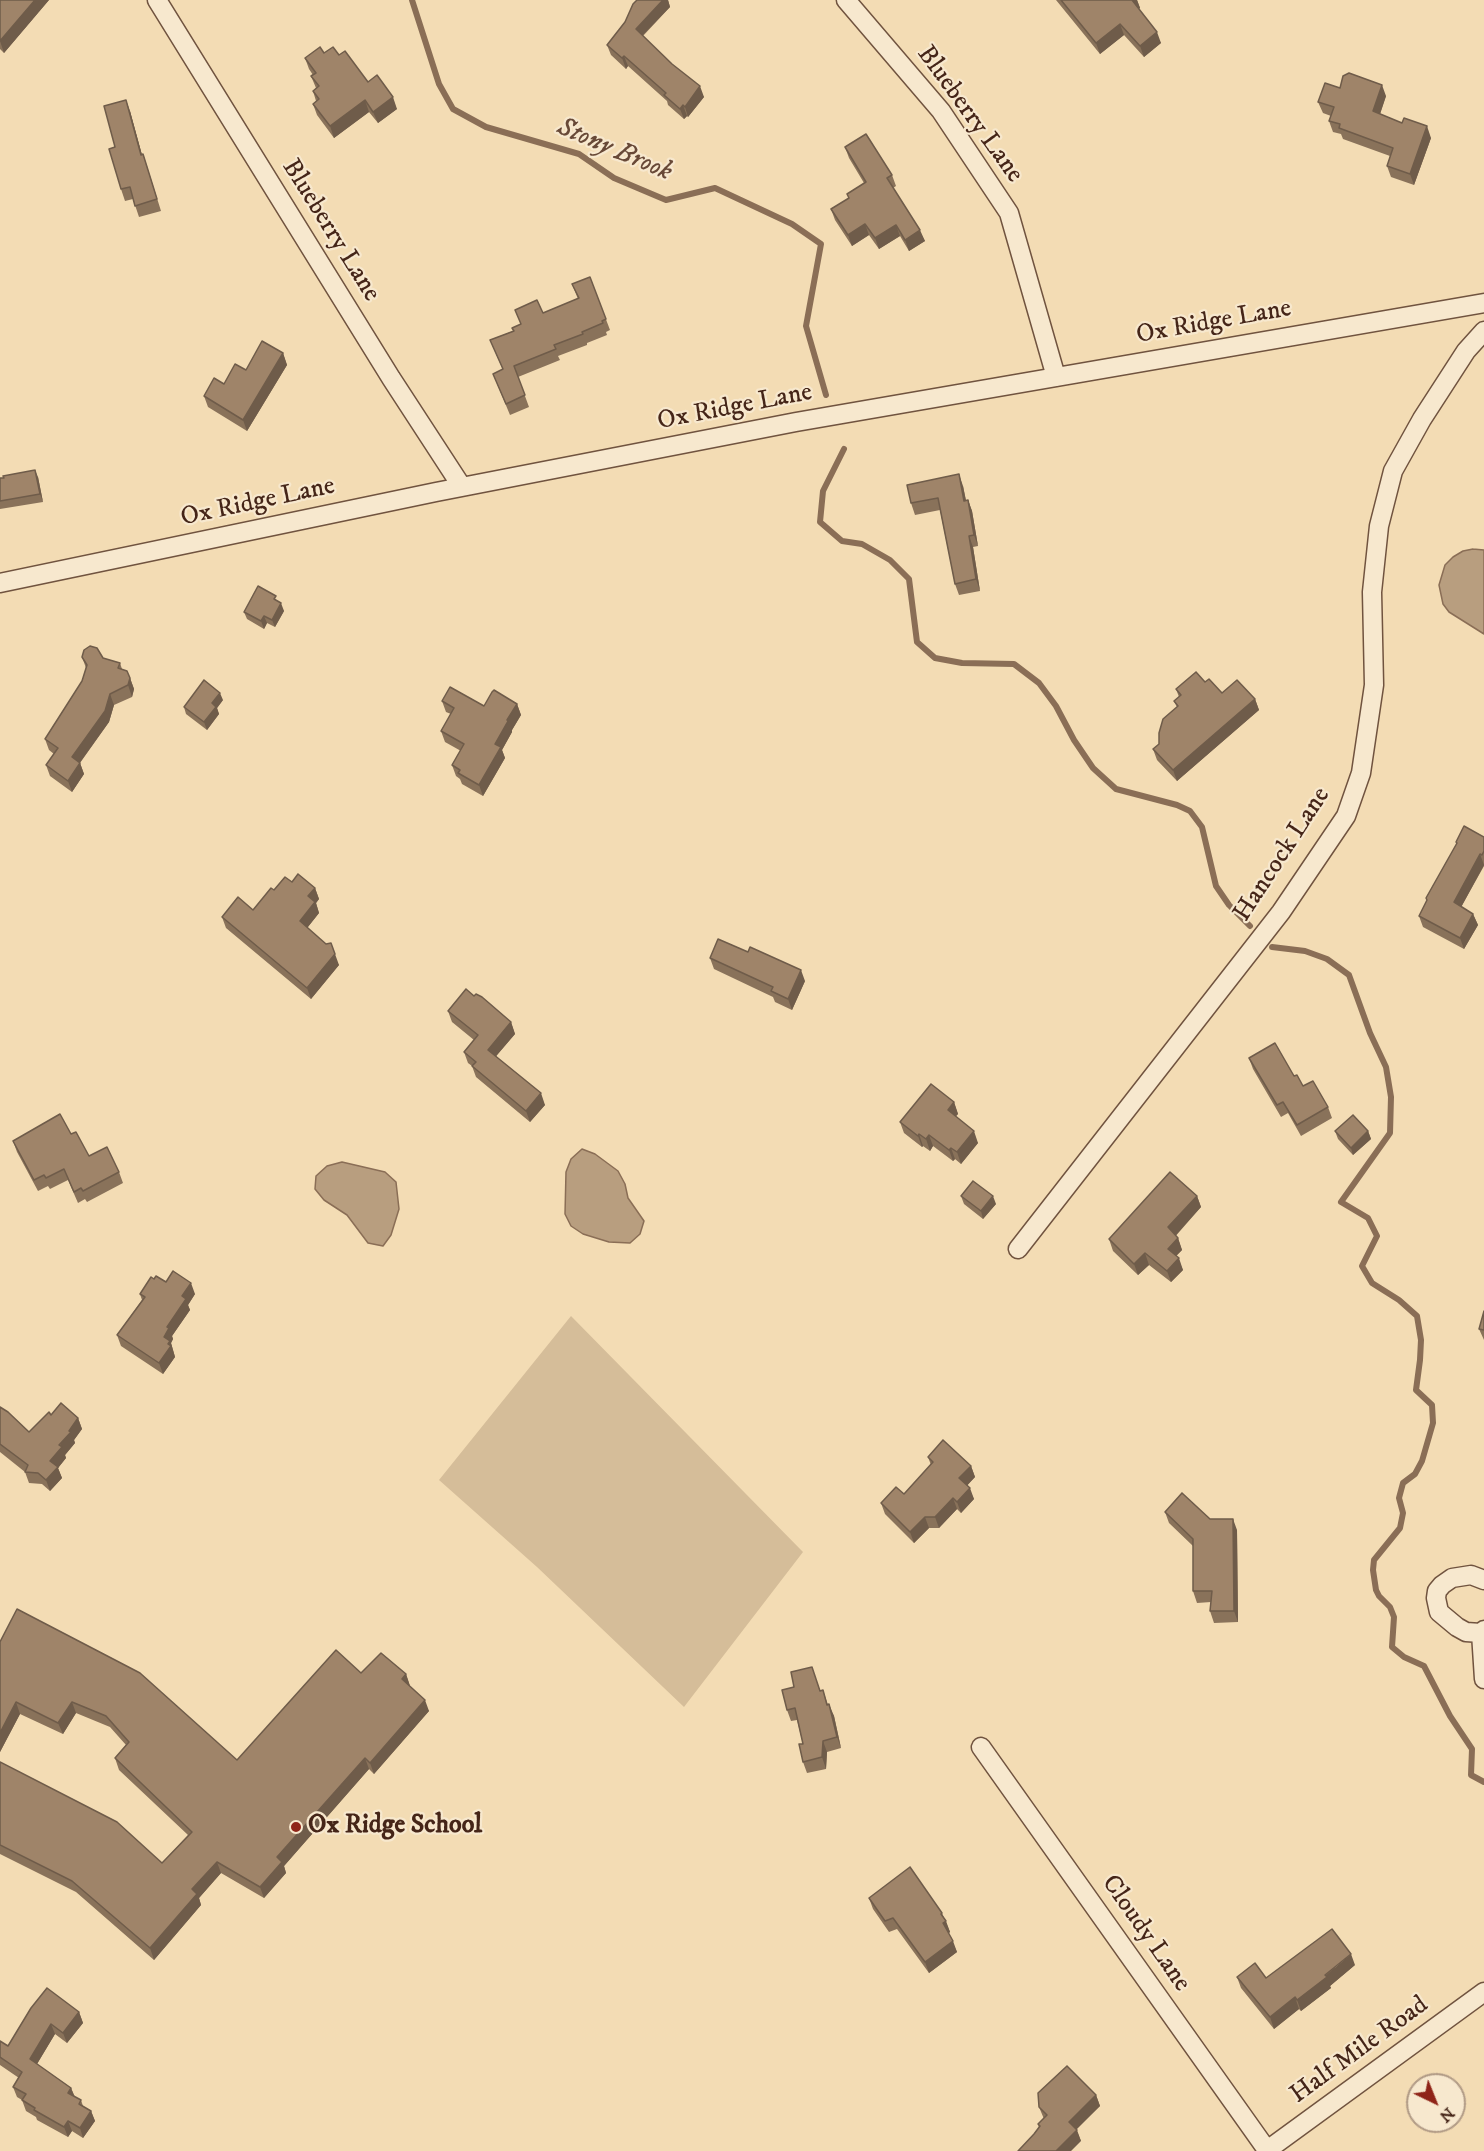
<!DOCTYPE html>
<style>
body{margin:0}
#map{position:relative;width:1484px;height:2151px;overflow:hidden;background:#f3dcb4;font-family:"IM FELL DW Pica",serif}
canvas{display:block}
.north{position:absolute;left:1406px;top:2073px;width:60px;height:60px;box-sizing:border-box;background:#f7e8ce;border:2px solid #b09a85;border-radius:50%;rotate:137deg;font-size:16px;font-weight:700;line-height:24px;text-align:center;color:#452518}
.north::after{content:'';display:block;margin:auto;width:21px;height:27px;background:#8f2418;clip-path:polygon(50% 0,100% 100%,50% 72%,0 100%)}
</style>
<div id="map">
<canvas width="1484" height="2151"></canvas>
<div class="north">N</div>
</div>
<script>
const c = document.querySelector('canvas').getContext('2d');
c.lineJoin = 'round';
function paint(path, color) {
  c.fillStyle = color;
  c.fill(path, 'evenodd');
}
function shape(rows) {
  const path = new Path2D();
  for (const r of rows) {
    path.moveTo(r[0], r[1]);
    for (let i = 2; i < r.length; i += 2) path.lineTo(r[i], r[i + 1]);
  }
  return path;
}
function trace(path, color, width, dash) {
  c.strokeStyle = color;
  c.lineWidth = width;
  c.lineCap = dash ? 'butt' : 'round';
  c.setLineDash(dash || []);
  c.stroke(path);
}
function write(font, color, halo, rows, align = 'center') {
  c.font = font + ' "IM FELL DW Pica",serif';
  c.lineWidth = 4.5;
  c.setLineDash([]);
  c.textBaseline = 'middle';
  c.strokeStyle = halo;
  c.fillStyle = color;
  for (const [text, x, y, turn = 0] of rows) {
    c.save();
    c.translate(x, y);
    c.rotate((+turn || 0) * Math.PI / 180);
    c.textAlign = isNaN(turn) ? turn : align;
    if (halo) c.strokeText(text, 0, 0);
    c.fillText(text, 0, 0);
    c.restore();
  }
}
const green = shape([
 [571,1316,803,1552,684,1707,537,1567,439,1480]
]);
const water = shape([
 [1473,549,1484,550,1484,634,1449,612,1443,604,1439,585,1445,565,1453,557,1463,551,1473,549],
 [582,1149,595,1154,618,1171,625,1184,628,1198,644,1221,640,1234,630,1243,609,1242,583,1234,571,1226,565,1214,566,1172,571,1159,582,1149],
 [342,1162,385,1172,396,1182,399,1209,391,1235,383,1246,368,1243,347,1215,324,1200,315,1189,316,1176,327,1166,342,1162]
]);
const stream = shape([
 [412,0,439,84,453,109,486,127,579,154,614,178,666,200,715,188,792,224,821,244,806,326,826,395],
 [844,449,823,491,820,522,842,541,862,544,890,560,909,579,917,642,935,658,962,663,1014,664,1039,683,1056,706,1074,740,1093,768,1116,789,1177,805,1190,811,1202,827,1216,886,1229,905,1250,926],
 [1272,947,1305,951,1327,959,1349,975,1370,1033,1386,1067,1391,1097,1390,1133,1341,1202,1368,1218,1377,1236,1362,1266,1372,1283,1399,1300,1417,1316,1421,1340,1420,1360,1416,1390,1432,1405,1433,1423,1422,1461,1415,1474,1403,1483,1399,1498,1403,1513,1400,1528,1374,1560,1373,1570,1376,1590,1379,1596,1390,1607,1394,1617,1392,1647,1404,1657,1424,1666,1450,1716,1472,1749,1471,1775,1484,1782]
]);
const minor = shape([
 [157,0,391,378,462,487],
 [846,0,941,111,1009,213,1056,377],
 [0,583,436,492,796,422,1484,303],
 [1018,1249,1281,912,1346,816,1361,773,1374,685,1372,592,1379,526,1393,471,1422,419,1466,351,1484,331],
 [1484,1580,1471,1575,1452,1578,1442,1585,1437,1591,1436,1598,1439,1612,1457,1627,1466,1632,1481,1633,1484,1630],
 [1481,1633,1484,1679],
 [981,1747,1267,2150],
 [1266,2151,1484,1992]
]);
const wall = shape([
 [0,0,49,0,4,53,0,49],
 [637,0,668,0,670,7,643,36,704,97,688,117,687,116,684,119,668,105,667,101,628,66,626,69,611,55,607,45,625,22],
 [1056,0,1137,0,1140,8,1138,9,1161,43,1144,57,1124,35,1100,54],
 [324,53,339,55,397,109,378,123,369,112,334,138,317,115,313,104,316,101,313,91,316,88,311,76,313,75,309,69,305,58],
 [1340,88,1386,96,1380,114,1431,138,1414,185,1391,177,1387,166,1390,156,1343,139,1341,134,1333,132,1329,121,1331,116,1323,113,1318,102],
 [130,111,142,155,143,154,147,166,161,211,139,217,133,199,125,201,121,189,115,147],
 [845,147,892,175,896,186,893,188,925,241,909,251,900,236,879,249,869,235,852,246,835,220,831,209,849,198,847,194,864,183,849,158],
 [590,277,610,330,606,332,607,335,587,343,587,345,558,356,560,360,518,377,529,407,510,415,493,374,503,370,490,340,513,331,521,324,515,310,543,313,578,299,572,284],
 [283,353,287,365,247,431,208,407,204,396,246,370],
 [38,477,43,502,0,509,0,478],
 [963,486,966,500,968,500,972,511,978,546,973,547,980,591,959,595,955,584,940,510,915,515,911,503],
 [278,602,284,611,275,627,267,623,264,629,247,619,244,612],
 [82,657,103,658,120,663,122,669,130,678,134,689,132,697,114,705,109,722,80,763,84,774,72,792,50,776,46,765,54,754,49,750,45,739,82,681,86,668],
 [1205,682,1222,693,1255,699,1259,710,1177,781,1157,760,1153,749,1159,744,1177,707,1174,701,1179,697,1176,689],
 [223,700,217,708,219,714,207,730,186,714,184,707],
 [442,701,484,706,517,704,521,715,512,730,512,732,502,750,505,758,483,796,462,784,460,779,456,776,452,765,461,751,445,742,441,731,451,714,446,712],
 [1484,837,1484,866,1461,907,1473,914,1478,925,1464,949,1423,927,1419,916,1427,901,1426,898,1457,844,1456,842],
 [292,882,315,888,319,899,316,903,319,913,307,928,339,965,311,999,226,928,222,917,253,910,274,890],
 [710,958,805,981,792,1010,775,1002,773,997,714,969],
 [448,1011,511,1022,515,1034,496,1056,545,1105,530,1122,476,1077,472,1066,468,1063,464,1052,474,1040,452,1022],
 [1249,1058,1303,1086,1328,1107,1332,1118,1301,1136,1288,1113,1281,1117,1253,1069],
 [954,1102,958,1114,955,1116,978,1143,961,1164,955,1159,953,1161,933,1146,930,1151,923,1146,922,1147,904,1133,900,1122],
 [1335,1131,1368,1131,1371,1139,1353,1155,1338,1139],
 [71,1134,89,1156,119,1172,123,1183,87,1202,85,1199,78,1203,68,1180,50,1189,48,1186,38,1191,17,1152,13,1141],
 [961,1196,996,1204,983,1219,964,1204],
 [1197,1196,1201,1207,1175,1235,1178,1238,1182,1250,1176,1256,1183,1270,1171,1282,1149,1265,1138,1275,1113,1251,1109,1239],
 [154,1279,166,1282,195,1294,188,1305,190,1310,172,1336,173,1339,171,1343,175,1357,163,1374,121,1346,117,1335,142,1300,140,1294],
 [1484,1311,1484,1340,1479,1329],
 [0,1407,29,1432,51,1415,78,1418,82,1429,74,1440,75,1443,65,1455,66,1458,58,1468,62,1478,50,1491,42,1484,29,1483,25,1472,0,1452],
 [928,1457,971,1466,975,1477,967,1485,974,1499,961,1513,957,1509,939,1528,929,1528,914,1543,885,1514,881,1503,904,1494,931,1465],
 [1165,1512,1210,1519,1237,1530,1238,1622,1214,1623,1210,1611,1211,1602,1197,1603,1193,1591,1193,1546,1169,1523],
 [0,1642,237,1760,361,1673,406,1674,410,1686,409,1686,429,1711,374,1774,369,1769,284,1866,286,1873,264,1898,221,1873,199,1898,201,1905,154,1960,76,1892,0,1854,0,1762,162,1863,188,1835,119,1770,115,1758,126,1745,110,1727,76,1713,63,1734,20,1714,0,1752],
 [812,1667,820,1691,823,1690,828,1705,834,1716,841,1748,827,1752,826,1769,807,1773,803,1762,803,1744,797,1720,791,1721,787,1710,794,1687],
 [869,1898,942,1913,950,1932,948,1933,957,1952,929,1973,897,1929,889,1932,873,1909],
 [1355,1965,1330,1986,1331,1988,1301,2011,1299,2009,1274,2029,1241,1988,1237,1977,1266,1978],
 [31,2008,79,2012,83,2023,67,2043,55,2034,37,2064,71,2088,75,2097,81,2100,83,2106,91,2111,95,2121,83,2138,72,2131,68,2137,37,2120,36,2117,26,2111,22,2100,17,2097,13,2087,19,2078,0,2065,0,2041,8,2046],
 [1096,2095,1100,2106,1076,2129,1081,2141,1034,2134,1039,2128,1038,2124,1044,2119,1039,2107]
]);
const shadedWall = shape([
 [35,0,49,0,4,53,0,41],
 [663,0,668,0,670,7,639,39,636,29],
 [1131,0,1137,0,1140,8,1135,12],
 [1120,24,1124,35,1100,54,1096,43],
 [1157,32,1161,43,1144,57,1140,46],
 [624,56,628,66,626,69,622,58],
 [1382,85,1386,96,1377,123,1373,111],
 [700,86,704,97,688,117,685,107],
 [393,97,397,109,378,123,373,112],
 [126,100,130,111,145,166,141,155],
 [365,100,369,112,334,138,330,126],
 [683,105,687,116,684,119,680,109],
 [1427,126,1431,138,1414,185,1410,174],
 [865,224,869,235,852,246,848,235],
 [896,225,900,236,879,249,875,238],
 [920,230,925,241,909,251,905,240],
 [283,353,287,365,247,431,243,420],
 [35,470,38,477,43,502,40,494],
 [959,474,963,486,968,512,964,501],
 [968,500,972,511,978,546,974,535],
 [969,536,973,547,980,591,976,579],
 [281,603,284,611,275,627,272,620],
 [264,616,267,623,264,629,261,621],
 [130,678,134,689,132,697,128,685],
 [220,693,223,700,217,708,219,714,207,730,204,722,212,703],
 [110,694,114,705,109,722,76,768,72,757],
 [1255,699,1259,710,1177,781,1173,770],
 [517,704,521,715,512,730,512,732,502,750,505,758,483,796,479,785,495,744,507,720],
 [80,763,84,774,72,792,68,781],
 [1480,854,1484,865,1458,913,1454,902],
 [315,888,319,899,316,903,319,913,304,932,300,921,308,896],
 [1473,914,1478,925,1464,949,1460,938],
 [335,954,339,965,311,999,307,988],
 [801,970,805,981,792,1010,788,999],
 [511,1022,515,1034,492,1061,488,1050],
 [541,1093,545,1105,530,1122,526,1111],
 [954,1102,958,1114,952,1121,948,1110],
 [974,1131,978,1143,961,1164,957,1152],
 [1368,1131,1371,1139,1353,1155,1351,1148],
 [919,1134,923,1146,922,1147,918,1136],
 [929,1135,933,1146,930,1151,926,1139],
 [951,1148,955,1159,953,1161,949,1150],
 [993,1196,996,1204,983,1219,981,1211],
 [1197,1196,1201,1207,1173,1239,1168,1227],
 [1178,1238,1182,1250,1172,1260,1168,1249],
 [1145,1253,1149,1265,1138,1275,1134,1264],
 [1179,1258,1183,1270,1171,1282,1167,1271],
 [191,1283,195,1294,188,1305,190,1310,172,1336,173,1339,171,1343,175,1357,163,1374,159,1363,164,1337,167,1327,182,1296],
 [78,1418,82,1429,74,1440,75,1443,65,1455,66,1458,58,1468,62,1478,50,1491,46,1480,50,1461,69,1431],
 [971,1466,975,1477,964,1489,959,1478],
 [970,1488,974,1499,961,1513,957,1502],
 [953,1498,957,1509,939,1528,935,1517],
 [925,1517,929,1528,914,1543,910,1532],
 [1233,1519,1237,1530,1238,1622,1234,1611],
 [406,1674,410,1686,406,1690,402,1679],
 [425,1700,429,1711,374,1774,370,1763],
 [16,1702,20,1714,0,1752,0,1733],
 [72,1702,76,1713,63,1734,58,1723],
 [829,1704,834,1716,841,1748,837,1737],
 [823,1741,827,1752,826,1769,822,1757],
 [365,1758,369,1769,284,1866,286,1873,264,1898,260,1887,277,1857],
 [217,1862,221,1873,199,1898,201,1905,154,1960,150,1948,192,1889],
 [946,1921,950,1932,947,1935,943,1923],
 [953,1941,957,1952,929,1973,925,1962],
 [1351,1954,1355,1965,1330,1986,1331,1988,1301,2011,1297,2000],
 [1295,1997,1299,2009,1274,2029,1270,2017],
 [79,2012,83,2023,67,2043,63,2033],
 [51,2024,55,2034,34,2069,30,2059],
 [71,2088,75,2098,68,2093],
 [1096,2095,1100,2106,1073,2133,1069,2122],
 [91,2111,95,2121,83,2138,80,2128],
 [68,2121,72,2131,68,2137,64,2127],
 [1077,2130,1081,2141,1071,2151,1056,2151]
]);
const building = shape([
 [0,0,35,0,0,41,0,0],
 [637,0,663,0,636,29,672,64,700,86,685,107,683,105,680,109,664,95,666,93,624,56,622,58,607,45,625,22,633,4,637,0],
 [1061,0,1132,0,1157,32,1140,46,1120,24,1096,43,1061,0],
 [320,47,324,53,333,47,339,55,345,51,368,82,377,75,393,97,373,112,365,100,330,126,313,104,319,99,313,91,319,86,311,76,316,73,305,58,320,47],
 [1349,73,1382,85,1373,111,1402,123,1404,118,1427,126,1410,174,1387,166,1393,148,1339,128,1340,124,1329,121,1334,107,1318,102,1325,83,1340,88,1343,76,1349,73],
 [126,100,141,155,143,154,157,199,135,206,130,187,121,189,109,149,115,147,104,106,126,100],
 [866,134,892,175,887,178,920,230,905,240,896,225,875,238,865,224,848,235,831,209,849,198,847,194,866,182,845,147,866,134],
 [590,277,606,319,602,321,603,323,582,332,583,334,554,345,556,349,514,366,525,395,506,404,493,374,503,369,490,340,514,331,512,328,521,324,515,310,537,300,543,313,579,298,572,284,590,277],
 [262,341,283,353,243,420,204,396,214,378,224,384,235,364,246,370,262,341],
 [35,470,40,494,0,501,0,478,4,478,3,476,35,470],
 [959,474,964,501,968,500,974,535,969,536,976,579,955,584,938,498,911,503,907,485,959,474],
 [258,586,276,596,274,599,281,603,272,620,264,616,261,621,244,612,258,586],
 [90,646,97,648,103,658,120,663,118,668,127,671,130,678,128,685,110,694,105,711,72,757,80,763,68,781,46,765,58,748,45,739,82,681,87,665,82,657,84,650,90,646],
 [1196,672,1205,682,1209,679,1222,693,1237,680,1255,699,1173,770,1153,749,1159,744,1159,733,1163,719,1178,706,1174,701,1181,695,1176,689,1196,672],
 [204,680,220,693,212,703,216,707,204,722,184,707,204,680],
 [450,687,484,706,492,692,494,690,517,704,507,720,508,721,495,744,501,747,479,785,458,773,460,770,452,765,464,744,441,731,454,708,442,701,450,687],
 [1464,826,1484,837,1484,851,1482,855,1480,854,1454,902,1473,914,1460,938,1419,916,1427,900,1426,898,1457,843,1456,842,1464,826],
 [298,874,315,888,308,896,315,902,300,921,326,944,331,943,335,954,307,988,222,917,238,897,253,910,271,888,274,890,285,877,292,882,298,874],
 [718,939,748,952,750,947,801,970,788,999,771,991,773,987,710,958,718,939],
 [466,989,474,996,476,994,482,997,511,1022,488,1050,541,1093,526,1111,472,1066,476,1062,464,1052,478,1035,448,1011,466,989],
 [1275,1043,1294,1076,1297,1075,1303,1086,1313,1081,1328,1107,1297,1125,1283,1102,1277,1105,1249,1058,1275,1043],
 [931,1084,954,1102,948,1110,974,1131,957,1152,951,1148,949,1150,929,1135,926,1139,919,1134,918,1136,900,1122,931,1084],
 [60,1114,71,1134,76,1132,89,1156,107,1147,119,1172,83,1191,81,1188,74,1192,64,1169,46,1178,44,1175,34,1180,13,1141,60,1114],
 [1353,1115,1368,1131,1351,1148,1335,1131,1353,1115],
 [1170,1172,1197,1196,1168,1227,1178,1238,1168,1249,1179,1258,1167,1271,1145,1253,1134,1264,1109,1239,1170,1172],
 [973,1181,993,1196,981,1211,961,1196,973,1181],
 [173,1271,191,1283,182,1296,186,1299,167,1327,169,1328,164,1337,170,1341,168,1344,171,1346,159,1363,117,1335,145,1297,140,1294,151,1277,154,1279,156,1276,166,1282,173,1271],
 [1484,1311,1484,1330,1479,1329,1484,1311],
 [61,1403,78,1418,69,1431,71,1432,59,1445,62,1447,50,1461,58,1467,46,1480,38,1473,25,1472,28,1465,0,1444,0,1407,8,1412,29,1432,49,1412,51,1415,61,1403],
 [943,1440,971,1466,959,1478,970,1488,957,1502,953,1498,935,1517,925,1517,910,1532,881,1503,896,1487,904,1494,933,1462,928,1457,943,1440],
 [1182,1493,1210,1519,1233,1519,1234,1611,1210,1611,1212,1591,1193,1591,1193,1539,1165,1512,1182,1493],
 [17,1609,140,1673,237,1760,336,1650,361,1673,381,1653,406,1674,402,1679,425,1700,370,1763,365,1758,277,1857,282,1862,260,1887,217,1862,192,1889,197,1894,150,1948,72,1881,0,1845,0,1762,117,1822,162,1863,192,1832,115,1758,129,1742,106,1716,72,1702,58,1723,16,1702,0,1733,0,1642,17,1609],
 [812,1667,820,1691,823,1690,827,1705,829,1704,837,1737,823,1741,822,1757,803,1762,799,1744,803,1744,795,1708,787,1710,782,1690,794,1687,791,1672,812,1667],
 [910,1867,942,1913,941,1914,946,1921,943,1923,953,1941,925,1962,893,1918,885,1921,869,1898,910,1867],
 [1332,1929,1351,1954,1325,1975,1327,1977,1297,2000,1295,1997,1270,2017,1237,1977,1255,1963,1266,1978,1332,1929],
 [47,1988,79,2012,63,2033,51,2024,30,2059,71,2088,68,2093,81,2100,79,2104,91,2111,80,2128,68,2121,64,2127,34,2110,35,2108,22,2100,26,2094,13,2087,22,2072,0,2057,0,2041,8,2046,31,2008,47,1988],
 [1067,2066,1096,2095,1069,2122,1077,2130,1056,2151,1018,2151,1034,2134,1040,2126,1038,2124,1047,2115,1039,2107,1038,2093,1067,2066]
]);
const markers = [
 [296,1827,6,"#8f2418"]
];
const streetNames = [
 ["Blueberry Lane",969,115,54],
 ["Blueberry Lane",330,231,58],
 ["Ox Ridge Lane",1214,323,-10],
 ["Ox Ridge Lane",735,408,-11],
 ["Ox Ridge Lane",258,503,-12],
 ["Hancock Lane",1283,855,-57],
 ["Cloudy Lane",1145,1934,55],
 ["Half Mile Road",1360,2051,-36]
];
const poiNames = [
 ["Ox Ridge School",308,1827]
];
const waterNames = [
 ["Stony Brook",614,151,23]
];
paint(green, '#d5bd99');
paint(water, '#b89e7f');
trace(water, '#8a6e56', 1.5);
trace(stream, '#8a6e56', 6);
trace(minor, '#70533f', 21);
trace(minor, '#f7e8ce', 18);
paint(wall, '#89725a');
paint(shadedWall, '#6f5c4a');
paint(building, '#9f8469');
trace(building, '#6f5c4a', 1.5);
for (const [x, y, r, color] of markers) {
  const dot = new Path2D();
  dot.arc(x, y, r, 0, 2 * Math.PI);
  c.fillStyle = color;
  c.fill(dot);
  trace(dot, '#f7e8ce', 2);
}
write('26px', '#452518', '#f7e8ce', streetNames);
write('bold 26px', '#452518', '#f7e8ce', poiNames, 'left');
write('italic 27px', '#684937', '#f7e8ce', waterNames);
</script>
